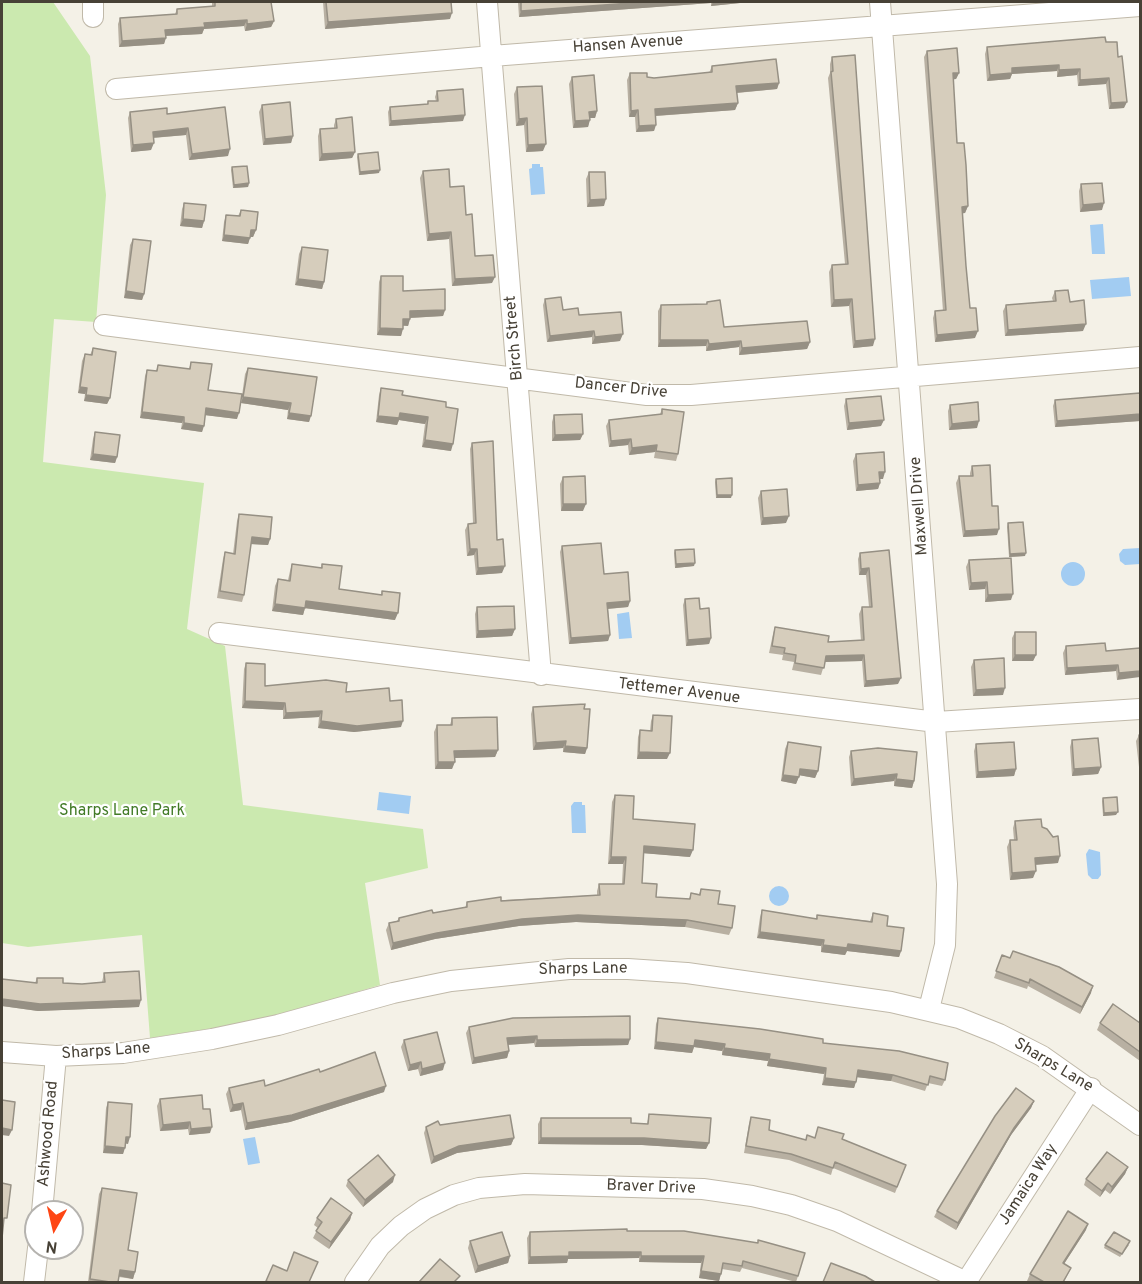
<!DOCTYPE html>
<style>
body{margin:0}
#map{position:relative;width:1142px;height:1284px;overflow:hidden;background:#f4f1e7;font-family:Overpass,sans-serif}
canvas{display:block}
.frame{position:absolute;inset:0;border:3px solid #474136;pointer-events:none}
.north{position:absolute;left:24px;top:1200px;width:60px;height:60px;box-sizing:border-box;background:#fff;border:2px solid #b5b3af;border-radius:50%;rotate:188deg;font-size:16px;font-weight:700;line-height:24px;text-align:center;color:#474136}
.north::after{content:'';display:block;margin:auto;width:21px;height:27px;background:#fe4614;clip-path:polygon(50% 0,100% 100%,50% 72%,0 100%)}
</style>
<div id="map">
<canvas width="1142" height="1284"></canvas>
<div class="frame"></div>
<div class="north">N</div>
</div>
<script>
const c = document.querySelector('canvas').getContext('2d');
c.lineJoin = 'round';
function paint(path, color) {
  c.fillStyle = color;
  c.fill(path, 'evenodd');
}
function shape(rows) {
  const path = new Path2D();
  for (const r of rows) {
    if (r.length === 3) {
      path.moveTo(r[0] + r[2], r[1]);
      path.arc(r[0], r[1], r[2], 0, 2 * Math.PI);
      continue;
    }
    path.moveTo(r[0], r[1]);
    for (let i = 2; i < r.length; i += 2) path.lineTo(r[i], r[i + 1]);
  }
  return path;
}
function trace(path, color, width, dash) {
  c.strokeStyle = color;
  c.lineWidth = width;
  c.lineCap = dash ? 'butt' : 'round';
  c.setLineDash(dash || []);
  c.stroke(path);
}
function write(font, color, halo, rows, align = 'center') {
  c.font = font + ' Overpass,sans-serif';
  c.lineWidth = 4.5;
  c.setLineDash([]);
  c.textBaseline = 'middle';
  c.strokeStyle = halo;
  c.fillStyle = color;
  for (const [text, x, y, turn = 0] of rows) {
    c.save();
    c.translate(x, y);
    c.rotate((+turn || 0) * Math.PI / 180);
    c.textAlign = isNaN(turn) ? turn : align;
    if (halo) c.strokeText(text, 0, 0);
    c.fillText(text, 0, 0);
    c.restore();
  }
}
const green = shape([
 [2,2,53,2,90,56,106,195,96,322,54,319,43,462,204,483,187,629,225,646,243,805,423,829,428,868,365,883,380,985,261,1021,150,1038,142,935,28,947,2,943]
]);
const water = shape([
 [532,164,540,164,540,167,543,167,545,194,531,195,529,169,532,168],
 [1103,224,1105,254,1092,254,1090,225],
 [1129,277,1131,296,1092,299,1090,280],
 [1140,548,1140,564,1125,565,1120,561,1119,554,1123,549],
 [1073,574,12],
 [629,612,632,638,619,639,617,614],
 [379,792,411,796,409,814,377,810],
 [574,802,582,802,582,805,585,805,586,833,572,833,571,806],
 [1089,849,1100,852,1101,875,1098,879,1092,879,1088,875,1086,854],
 [779,896,10],
 [255,1137,260,1163,248,1165,243,1139]
]);
const minor = shape([
 [487,2,541,675],
 [880,2,947,884,945,945,929,1009],
 [93,17,93,2],
 [116,89,492,56,1140,6],
 [104,325,647,395,691,395,1140,357],
 [219,633,936,722,1140,709],
 [2,1052,56,1056,123,1053,212,1039,278,1025,393,993,451,981,569,969,628,969,687,973,891,1002,959,1018,999,1034,1042,1056,1140,1125],
 [42,1212,56,1056],
 [34,1282,38,1248],
 [355,1282,380,1246,401,1226,425,1209,454,1195,479,1188,525,1184,703,1189,752,1196,791,1205,837,1221,966,1282],
 [966,1282,1091,1088]
]);
const wall = shape([
 [212,2,271,2,274,21,271,27,245,31,244,26,204,29,202,34,166,36,164,44,119,47,118,24,120,18,175,14,177,9,212,6],
 [323,2,451,2,450,19,325,29],
 [518,2,741,2,740,3,711,6,711,3,519,17],
 [1106,42,1118,57,1124,108,1109,109,1106,84,1078,86,1077,75,1057,77,1057,71,1012,74,1010,79,987,81,985,54,987,47],
 [927,51,959,73,956,79,953,79,957,143,968,206,965,213,962,213,966,266,970,308,975,338,935,342,933,318,935,311,943,311,924,57],
 [832,57,873,346,853,348,849,306,831,307,829,272,832,265,845,264,828,78,830,73,830,64],
 [712,66,779,83,777,89,737,93,738,103,735,110,656,116,654,131,636,132,635,117,629,117,627,80,630,73,654,78,709,73],
 [572,77,597,111,595,118,590,118,588,127,573,128,569,84],
 [517,87,543,151,526,152,524,125,516,126,514,94],
 [437,91,463,121,389,126,388,112,390,107,427,104,428,101,436,101,435,97],
 [262,105,293,136,291,143,263,145,259,112],
 [130,112,167,114,228,156,189,160,186,135,153,138,151,150,131,152,128,118],
 [336,119,355,152,352,158,319,161,318,136,320,129,334,128,334,125],
 [358,154,379,173,359,175,357,157],
 [232,167,249,183,248,187,233,188,231,170],
 [423,171,450,187,466,215,475,256,492,283,452,286,449,239,427,241,420,178],
 [589,172,604,206,587,207,586,179],
 [1081,184,1102,210,1080,212,1079,191],
 [184,203,204,221,202,228,180,226,182,209],
 [241,210,256,230,253,237,250,237,248,244,222,241,224,222,226,215,238,216],
 [133,239,144,294,142,300,124,298,130,245],
 [302,247,324,282,322,289,295,285,299,254],
 [381,276,403,291,445,310,443,316,410,318,408,326,403,326,401,336,377,335,379,282],
 [1055,291,1070,302,1083,331,1005,336,1003,311,1006,305,1053,301,1052,298],
 [545,299,563,310,579,315,620,341,592,344,592,337,547,342,543,305],
 [707,302,724,327,810,342,807,349,739,355,739,347,706,351,706,346,658,347,658,311,661,305,706,304],
 [93,348,110,398,107,404,84,401,85,394,78,393,82,361,85,354,90,355],
 [191,362,208,390,237,419,205,415,202,432,181,429,182,423,140,418,145,376,147,370,156,371,158,365,189,369],
 [248,368,317,377,309,422,287,419,288,410,241,403,245,374],
 [381,388,446,407,451,451,422,447,425,424,399,420,397,425,376,422,379,395],
 [1140,394,1140,421,1055,427,1053,406,1055,400],
 [846,399,881,426,847,430,844,406],
 [950,405,977,428,949,430,948,411],
 [662,409,678,454,676,461,654,458,655,452,629,455,628,445,609,447,606,426,609,420,660,414],
 [554,415,583,434,580,440,552,441,552,422],
 [95,432,117,457,115,463,90,460,93,439],
 [472,443,497,540,502,573,476,575,474,555,467,556,465,530,468,524,473,523,470,449],
 [856,454,883,479,880,479,880,483,878,489,856,491,853,461],
 [972,466,992,506,997,535,963,537,956,483,959,476,970,476,970,473],
 [563,477,583,511,561,511,560,484],
 [716,479,731,498,716,498,715,482],
 [761,491,786,523,761,525,758,498],
 [239,514,270,539,268,545,251,544,244,595,242,602,217,598,223,559,225,552,233,554,237,521],
 [1008,523,1025,556,1009,557,1007,527],
 [562,546,604,574,630,601,628,607,608,609,610,635,608,641,569,644,560,552],
 [675,550,694,566,675,568,674,553],
 [889,550,898,684,864,687,862,661,825,662,821,675,792,670,794,662,782,660,783,655,769,653,773,634,775,627,828,642,861,641,859,614,862,607,869,607,866,575,859,575,858,559,860,553],
 [969,560,1011,600,985,602,985,589,969,590,966,567],
 [292,564,321,568,322,564,339,589,381,595,382,591,395,620,305,608,303,615,272,611,275,586,278,579,288,580,290,571],
 [685,599,700,609,711,638,709,644,686,646,683,605],
 [477,607,515,629,512,636,476,638,475,614],
 [1015,632,1036,655,1033,661,1012,661,1012,638],
 [1066,646,1106,651,1140,648,1117,680,1116,671,1065,675,1063,653],
 [974,660,1003,695,973,696,971,667],
 [246,663,265,686,346,692,390,701,401,727,354,732,318,728,319,717,283,719,283,710,242,708,244,669],
 [533,707,584,709,587,748,585,754,563,752,563,748,533,750,531,714],
 [653,715,667,759,637,759,638,737,640,730,650,731,651,721],
 [452,718,498,750,495,757,454,758,452,769,435,769,434,732,437,725,450,725],
 [1139,735,1140,735,1140,767,1139,767,1136,741],
 [1072,740,1101,767,1098,774,1072,776,1070,747],
 [788,742,818,771,815,778,799,775,796,784,781,781,785,749],
 [976,744,1016,769,1014,776,976,778,974,751],
 [851,751,914,781,912,788,894,786,894,781,851,786,849,757],
 [615,795,633,819,690,857,643,853,642,883,656,897,689,899,691,893,699,894,701,889,718,904,732,928,729,935,685,927,576,922,519,926,435,939,391,950,386,930,389,923,397,921,399,918,465,908,467,902,597,895,597,891,599,884,622,884,623,864,608,864,612,802],
 [1103,798,1116,815,1103,816,1102,801],
 [1015,821,1042,827,1058,863,1035,865,1033,878,1010,880,1007,847,1010,840,1014,840,1013,828],
 [762,910,816,919,817,915,870,921,873,913,901,951,899,957,847,951,845,955,821,952,821,946,757,938,760,917],
 [1002,955,1091,993,1080,1014,1028,986,1027,989,994,978],
 [104,973,139,1007,38,1011,2,1006,2,979,35,983,37,978,63,983,82,984,102,982],
 [658,1018,823,1043,945,1080,942,1086,928,1083,925,1091,891,1081,857,1077,854,1088,822,1085,824,1074,767,1066,768,1061,722,1055,722,1051,694,1047,692,1053,654,1049,656,1024],
 [1100,1023,1140,1023,1140,1061,1097,1030],
 [469,1027,630,1039,628,1045,535,1047,534,1043,508,1045,509,1051,507,1058,472,1064,466,1033],
 [404,1040,443,1070,420,1076,418,1069,408,1071,401,1047],
 [320,1072,384,1092,290,1122,245,1130,241,1110,230,1112,226,1094,229,1088,265,1086],
 [160,1099,210,1133,189,1135,188,1129,160,1131,157,1106],
 [1034,1101,1031,1108,1011,1135,956,1230,934,1217,937,1211],
 [108,1102,128,1144,125,1143,123,1154,103,1153,106,1108],
 [649,1114,709,1143,706,1149,642,1145,538,1144,538,1124,541,1118,647,1124],
 [751,1117,769,1130,806,1140,815,1138,818,1127,842,1139,906,1165,895,1193,833,1168,831,1175,789,1160,744,1153,749,1124],
 [440,1125,514,1138,511,1145,457,1153,431,1164,424,1133,426,1127],
 [1128,1167,1125,1174,1110,1194,1105,1190,1100,1197,1084,1185,1086,1179],
 [348,1180,393,1182,363,1207,346,1186],
 [102,1188,128,1250,135,1272,133,1279,119,1277,118,1282,88,1282,99,1194],
 [352,1213,350,1220,329,1249,313,1238,318,1228,314,1225,317,1218],
 [1086,1230,1064,1264,1071,1268,1064,1282,1030,1282,1027,1281,1030,1274],
 [684,1231,798,1276,796,1282,742,1268,740,1272,722,1269,719,1281,699,1278,701,1263,639,1262,639,1258,568,1259,567,1263,528,1264,527,1238,530,1232],
 [470,1241,510,1256,508,1263,475,1273,468,1248],
 [1105,1245,1129,1245,1120,1257,1104,1248]
]);
const shadedWall = shape([
 [645,2,712,2,711,3,519,17,521,11],
 [713,2,741,2,740,3,711,6],
 [452,13,450,19,325,29,328,22],
 [247,20,244,26,204,29,202,34,163,36,165,30,204,23],
 [274,21,271,27,245,31,247,24],
 [166,38,164,44,119,47,122,41],
 [1059,65,1057,71,1012,74,1010,79,987,81,990,75,1012,68],
 [1080,69,1077,75,1057,77,1059,70],
 [953,73,959,73,956,79,950,80],
 [1109,78,1106,84,1078,86,1080,80],
 [779,83,777,89,734,93,736,86],
 [1127,102,1124,108,1109,109,1111,103],
 [738,103,735,110,653,116,655,109],
 [638,110,635,117,629,117,631,111],
 [597,111,595,118,587,118,589,112],
 [465,115,463,121,389,126,391,121],
 [527,118,524,125,516,126,519,119],
 [590,120,588,127,573,128,575,121],
 [656,125,654,131,636,132,639,126],
 [188,128,186,135,150,138,153,132],
 [293,136,291,143,263,145,265,139],
 [154,143,151,150,131,152,133,145],
 [546,144,543,151,526,152,528,145],
 [230,149,228,156,189,160,192,154],
 [355,152,352,158,319,161,322,154],
 [380,170,379,173,359,175,360,172],
 [249,183,248,187,233,188,234,185],
 [606,199,604,206,587,207,590,200],
 [1104,203,1102,210,1080,212,1083,205],
 [968,206,965,213,959,214,962,207],
 [183,219,204,221,202,228,180,226],
 [251,230,256,230,253,237,249,237],
 [451,232,449,239,427,241,429,234],
 [224,235,250,238,248,244,222,241],
 [495,277,492,283,452,286,455,279],
 [298,279,324,282,322,289,295,285],
 [126,291,144,294,142,300,124,298],
 [852,299,849,306,831,307,834,300],
 [445,310,443,316,408,318,410,311],
 [403,319,410,319,408,326,401,325],
 [1086,324,1083,331,1005,336,1008,330],
 [380,328,403,329,401,336,377,335],
 [594,331,592,337,547,342,550,336],
 [978,331,975,338,935,342,937,335],
 [623,334,620,341,592,344,595,337],
 [875,339,873,346,853,348,855,341],
 [660,340,708,340,706,346,658,347],
 [741,341,739,347,706,351,709,344],
 [810,342,807,349,739,355,742,348],
 [80,387,87,388,85,394,78,393],
 [86,395,110,398,107,404,84,401],
 [243,397,291,403,288,410,241,403],
 [206,408,239,413,237,419,204,415],
 [142,412,184,417,182,423,140,418],
 [289,413,311,416,309,422,287,419],
 [400,413,428,417,425,424,399,420,397,425,376,422,378,416],
 [1140,414,1140,421,1055,427,1057,421],
 [884,420,881,426,847,430,849,423],
 [979,421,977,428,949,430,952,424],
 [184,423,204,426,202,432,181,429],
 [583,434,580,440,552,441,555,435],
 [631,439,628,445,609,447,611,441],
 [425,440,453,444,451,451,422,447],
 [657,445,655,452,629,455,632,448],
 [93,454,117,457,115,463,90,460],
 [879,472,885,472,883,479,877,479],
 [880,483,878,489,856,491,858,485],
 [717,495,732,495,731,498,716,498],
 [563,504,586,504,583,511,561,511],
 [789,516,786,523,761,525,763,518],
 [999,529,997,535,963,537,965,531],
 [252,537,270,539,268,545,250,544],
 [470,549,477,549,474,555,467,556],
 [1026,553,1025,556,1009,557,1010,554],
 [695,563,694,566,675,568,676,564],
 [505,566,502,573,476,575,478,568],
 [869,568,866,575,859,575,861,569],
 [987,582,985,589,969,590,971,583],
 [1013,594,1011,600,985,602,988,595],
 [306,601,398,613,395,620,304,608],
 [630,601,628,607,605,609,607,603],
 [275,604,305,608,303,615,272,611],
 [515,629,512,636,476,638,478,631],
 [610,635,608,641,569,644,571,638],
 [711,638,709,644,686,646,688,640],
 [864,655,862,661,823,662,826,656],
 [1015,655,1036,655,1033,661,1012,661],
 [1118,665,1116,671,1065,675,1067,668],
 [1140,671,1140,677,1117,680,1119,673],
 [901,678,898,684,864,687,866,681],
 [1005,688,1003,695,973,696,976,690],
 [245,701,285,703,283,710,242,708],
 [322,711,319,717,283,719,286,713],
 [321,721,403,721,401,727,354,732,318,728],
 [566,741,563,748,533,750,536,743],
 [565,746,587,748,585,754,563,752],
 [498,750,495,757,452,758,454,751],
 [639,752,670,753,667,759,637,759],
 [438,762,455,762,452,769,435,769],
 [1101,767,1098,774,1072,776,1074,769],
 [800,769,818,771,815,778,798,775],
 [1016,769,1014,776,976,778,978,772],
 [897,774,894,781,851,786,854,779],
 [783,775,799,777,796,784,781,781],
 [896,779,914,781,912,788,894,786],
 [1118,812,1116,815,1103,816,1104,813],
 [644,846,693,850,690,857,641,853],
 [1060,856,1058,863,1032,865,1035,858],
 [611,857,626,857,623,864,608,864],
 [1036,871,1033,878,1010,880,1012,873],
 [578,915,687,920,685,927,576,922,519,926,435,939,391,950,393,943,437,933,522,919],
 [760,932,824,940,821,946,757,938],
 [848,944,901,951,899,957,847,951,845,955,821,952,823,945],
 [1093,986,1091,993,1080,1014,1082,1007],
 [2,999,141,1000,139,1007,38,1011,2,1006],
 [537,1036,534,1043,505,1045,507,1038],
 [630,1039,628,1045,535,1047,537,1040],
 [695,1040,725,1044,722,1051,694,1047,692,1053,654,1049,656,1042],
 [724,1048,770,1054,768,1061,722,1055],
 [509,1051,507,1058,472,1064,474,1058],
 [769,1059,826,1068,824,1074,767,1066],
 [421,1062,418,1069,408,1071,410,1065],
 [445,1063,443,1070,420,1076,422,1069],
 [858,1070,893,1075,891,1081,855,1077],
 [825,1078,856,1082,854,1088,822,1085],
 [386,1086,384,1092,290,1122,245,1130,247,1123],
 [1034,1101,1031,1108,1011,1135,956,1230,958,1223,1014,1128],
 [243,1103,241,1110,230,1112,233,1105],
 [190,1122,188,1129,160,1131,163,1125],
 [212,1127,210,1133,189,1135,191,1129],
 [2,1128,12,1130,9,1136,2,1135],
 [126,1137,130,1137,128,1144,124,1143],
 [514,1138,511,1145,457,1153,431,1164,434,1157,459,1146],
 [541,1138,644,1138,709,1143,706,1149,642,1145,538,1144],
 [105,1146,125,1148,123,1154,103,1153],
 [1128,1167,1125,1174,1110,1194,1112,1187],
 [395,1175,393,1182,363,1207,365,1200],
 [1108,1183,1105,1190,1100,1197,1102,1191],
 [352,1213,350,1220,329,1249,331,1242],
 [1088,1224,1086,1230,1060,1270,1063,1263],
 [569,1252,641,1252,639,1258,568,1259,567,1263,528,1264,530,1257],
 [510,1256,508,1263,475,1273,478,1266],
 [641,1256,704,1256,701,1263,639,1262],
 [120,1270,135,1272,133,1279,118,1276],
 [701,1271,721,1274,719,1281,699,1278]
]);
const building = shape([
 [215,2,271,2,274,21,247,24,247,20,204,23,205,27,165,30,166,38,122,41,120,18,177,14,177,9,215,6,215,2],
 [326,2,451,2,452,13,328,22,326,2],
 [521,2,645,2,521,11,521,2],
 [1105,37,1106,42,1117,42,1118,57,1122,56,1127,102,1111,103,1109,78,1080,80,1080,69,1059,70,1059,65,1012,68,1012,73,990,75,987,47,1105,37],
 [957,48,959,73,953,73,957,143,964,143,966,165,968,206,962,207,966,266,970,308,976,308,978,331,937,335,935,311,946,310,927,51,957,48],
 [855,55,875,339,855,341,852,299,834,300,832,265,848,264,831,72,833,71,832,57,855,55],
 [776,59,779,83,736,86,738,103,655,109,656,125,639,126,638,110,631,111,630,73,647,73,647,77,654,78,712,72,712,66,776,59],
 [594,75,597,111,589,112,590,120,575,121,572,77,594,75],
 [542,86,546,144,528,145,527,118,519,119,517,87,542,86],
 [463,89,465,115,391,121,390,107,428,104,428,101,438,101,437,91,463,89],
 [290,102,293,136,265,139,262,105,290,102],
 [225,107,230,149,192,154,188,128,153,132,154,143,133,145,130,112,167,108,167,114,225,107],
 [352,117,355,152,322,154,320,129,337,128,336,119,352,117],
 [378,152,380,170,360,172,358,154,378,152],
 [247,166,249,183,234,185,232,167,247,166],
 [449,169,450,187,464,186,466,215,472,214,475,256,493,255,495,277,455,279,451,232,429,234,423,171,449,169],
 [589,172,605,172,606,199,590,200,589,172],
 [1102,183,1104,203,1083,205,1081,184,1102,183],
 [184,203,206,205,204,221,183,219,184,203],
 [241,210,258,212,256,230,251,230,250,238,224,235,226,215,240,216,241,210],
 [133,239,151,241,144,294,126,291,133,239],
 [302,247,328,250,324,282,298,279,302,247],
 [381,276,403,276,403,291,445,289,445,310,410,311,410,319,403,319,403,329,380,328,381,276],
 [1068,290,1070,302,1084,300,1086,324,1008,330,1006,305,1056,301,1055,291,1068,290],
 [561,297,563,310,578,308,579,315,621,312,623,334,595,337,594,331,550,336,545,299,561,297],
 [720,300,724,327,807,321,810,342,742,348,741,341,709,344,708,340,660,340,661,305,707,304,707,302,720,300],
 [93,348,116,352,110,398,86,395,87,388,80,387,85,354,92,355,93,348],
 [191,362,212,364,208,390,242,394,239,413,206,408,204,426,184,423,184,417,142,412,147,370,157,371,158,365,190,369,191,362],
 [248,368,317,377,311,416,289,413,291,403,243,397,248,368],
 [381,388,403,391,402,395,446,402,446,407,458,409,453,444,425,440,428,417,400,413,399,418,378,416,381,388],
 [1140,393,1140,414,1057,421,1055,400,1140,393],
 [881,396,884,420,849,423,846,399,881,396],
 [978,402,979,421,952,424,950,405,978,402],
 [662,409,684,412,678,454,656,451,657,445,632,448,631,439,611,441,609,420,662,414,662,409],
 [582,414,583,434,555,435,554,415,582,414],
 [95,432,120,435,117,457,93,454,95,432],
 [493,441,497,540,503,539,505,566,478,568,477,549,470,549,468,524,476,523,472,443,493,441],
 [884,452,885,472,879,472,880,483,858,485,856,454,884,452],
 [990,465,992,506,998,506,999,529,965,531,959,476,973,476,972,466,990,465],
 [585,476,586,504,563,504,563,477,585,476],
 [732,478,732,495,717,495,716,479,732,478],
 [787,489,789,516,763,518,761,491,787,489],
 [239,514,272,517,270,539,252,537,244,595,220,591,225,552,235,554,239,514],
 [1023,522,1026,553,1010,554,1008,523,1023,522],
 [601,543,604,574,628,572,630,601,607,603,610,635,571,638,562,546,601,543],
 [694,549,695,563,676,564,675,550,694,549],
 [889,550,901,678,866,681,864,655,826,656,824,668,795,663,796,655,784,653,785,648,772,646,775,627,829,636,828,642,864,640,862,607,872,607,869,568,861,569,860,553,889,550],
 [1011,558,1013,594,988,595,987,582,971,583,969,560,1011,558],
 [292,564,322,568,322,564,342,566,339,589,382,595,382,591,400,593,398,613,306,601,305,608,275,604,278,579,290,581,292,564],
 [699,598,700,609,709,608,711,638,688,640,685,599,699,598],
 [514,606,515,629,478,631,477,607,514,606],
 [1015,632,1036,632,1036,655,1015,655,1015,632],
 [1105,643,1106,651,1140,648,1140,671,1119,673,1118,665,1067,668,1066,646,1105,643],
 [1004,658,1005,688,976,690,974,660,1004,658],
 [246,663,265,664,265,686,326,680,347,683,346,692,389,688,390,701,402,700,403,721,357,726,321,721,322,711,286,713,285,703,245,701,246,663],
 [585,704,584,709,590,709,587,748,565,746,566,741,536,743,533,707,585,704],
 [653,715,672,716,670,753,639,752,640,730,652,731,653,715],
 [497,717,498,750,454,751,455,762,438,762,437,725,452,725,452,718,497,717],
 [1139,735,1140,735,1140,753,1139,735],
 [1098,738,1101,767,1074,769,1072,740,1098,738],
 [788,742,821,747,818,771,800,769,799,777,783,775,788,742],
 [1014,742,1016,769,978,772,976,744,1014,742],
 [878,748,917,752,914,781,896,779,897,774,854,779,851,751,878,748],
 [615,795,634,796,633,819,695,824,693,850,644,846,642,883,657,884,656,897,690,899,691,893,700,895,701,889,720,891,718,904,735,906,732,928,687,920,578,915,522,919,437,933,393,943,389,923,399,921,399,918,432,910,433,913,467,907,467,902,501,897,501,901,600,895,599,884,624,884,626,857,611,857,615,795],
 [1117,797,1118,812,1104,813,1103,798,1117,797],
 [1041,819,1042,827,1047,829,1053,837,1058,836,1060,856,1035,858,1036,871,1012,873,1010,840,1017,840,1015,821,1041,819],
 [762,910,817,919,817,915,872,922,873,913,888,916,887,926,904,928,901,951,848,944,847,948,823,945,824,940,760,932,762,910],
 [1013,951,1059,967,1093,986,1082,1007,1030,979,1029,983,996,971,1002,955,1010,958,1013,951],
 [139,971,141,1000,40,1004,2,999,2,979,37,983,37,978,63,978,63,983,82,984,105,982,104,973,139,971],
 [1113,1004,1140,1023,1140,1052,1100,1023,1113,1004],
 [630,1016,630,1039,537,1040,537,1036,507,1038,509,1051,474,1058,469,1027,513,1018,630,1016],
 [658,1018,760,1029,823,1039,823,1043,899,1051,948,1063,945,1080,930,1076,928,1085,893,1075,858,1070,856,1082,825,1078,826,1068,769,1059,770,1054,724,1048,725,1044,695,1040,694,1046,656,1042,658,1018],
 [437,1032,445,1063,422,1069,421,1062,410,1065,404,1040,437,1032],
 [375,1052,386,1086,292,1115,247,1123,243,1103,233,1105,229,1088,264,1080,265,1086,319,1069,320,1072,375,1052],
 [1016,1088,1034,1101,1014,1128,958,1223,937,1211,995,1116,1016,1088],
 [202,1095,203,1109,210,1109,212,1127,191,1129,190,1122,163,1125,160,1099,202,1095],
 [2,1100,15,1102,12,1130,2,1128,2,1100],
 [108,1102,132,1104,130,1137,126,1137,125,1148,105,1146,108,1102],
 [649,1114,711,1118,709,1143,644,1138,541,1138,541,1118,631,1118,631,1123,648,1124,649,1114],
 [510,1115,514,1138,459,1146,434,1157,426,1127,438,1121,440,1125,510,1115],
 [751,1117,770,1120,769,1130,806,1140,807,1135,815,1138,818,1127,844,1134,842,1139,906,1165,897,1187,835,1162,833,1168,791,1154,746,1146,751,1117],
 [1107,1152,1128,1167,1112,1187,1108,1183,1102,1191,1086,1179,1107,1152],
 [378,1155,395,1175,365,1200,348,1180,378,1155],
 [2,1183,11,1185,7,1218,4,1218,2,1238,2,1183],
 [102,1188,137,1193,128,1250,138,1252,135,1272,120,1270,118,1282,110,1282,90,1279,102,1188],
 [331,1198,352,1213,331,1242,316,1231,322,1222,317,1218,331,1198],
 [1068,1211,1088,1224,1063,1263,1071,1268,1063,1282,1044,1282,1030,1274,1068,1211],
 [627,1229,627,1231,684,1231,758,1243,758,1240,805,1253,798,1276,743,1261,742,1266,723,1263,721,1274,701,1271,704,1256,641,1256,641,1252,569,1252,569,1256,530,1257,530,1232,627,1229],
 [502,1232,510,1256,478,1266,470,1241,502,1232],
 [1114,1232,1130,1241,1122,1254,1105,1245,1114,1232],
 [294,1252,318,1262,309,1282,269,1282,266,1281,273,1265,287,1271,294,1252],
 [440,1259,460,1276,454,1282,419,1282,440,1259],
 [831,1263,865,1276,875,1282,823,1282,831,1263]
]);
const streetNames = [
 ["Hansen Avenue",628,45,-4],
 ["Birch Street",515,338,-95],
 ["Dancer Drive",621,389,6],
 ["Maxwell Drive",920,506,-94],
 ["Tettemer Avenue",679,692,7],
 ["Sharps Lane",583,970,-1],
 ["Sharps Lane",106,1052,-4],
 ["Sharps Lane",1053,1066,31],
 ["Ashwood Road",49,1134,-85],
 ["Jamaica Way",1029,1185,-57],
 ["Braver Drive",651,1188,2]
];
const parkNames = [
 ["Sharps Lane Park",122,812]
];
paint(green, '#cbe9af');
paint(water, '#a2ccf2');
trace(minor, '#c0b9a9', 22);
trace(minor, '#fff', 20);
paint(wall, '#b8b0a2');
paint(shadedWall, '#969084');
paint(building, '#d6cdbc');
trace(building, '#969084', 1.5);
write('16px', '#474136', '#fff', streetNames);
write('16px', '#427b27', '#fff', parkNames);
</script>
